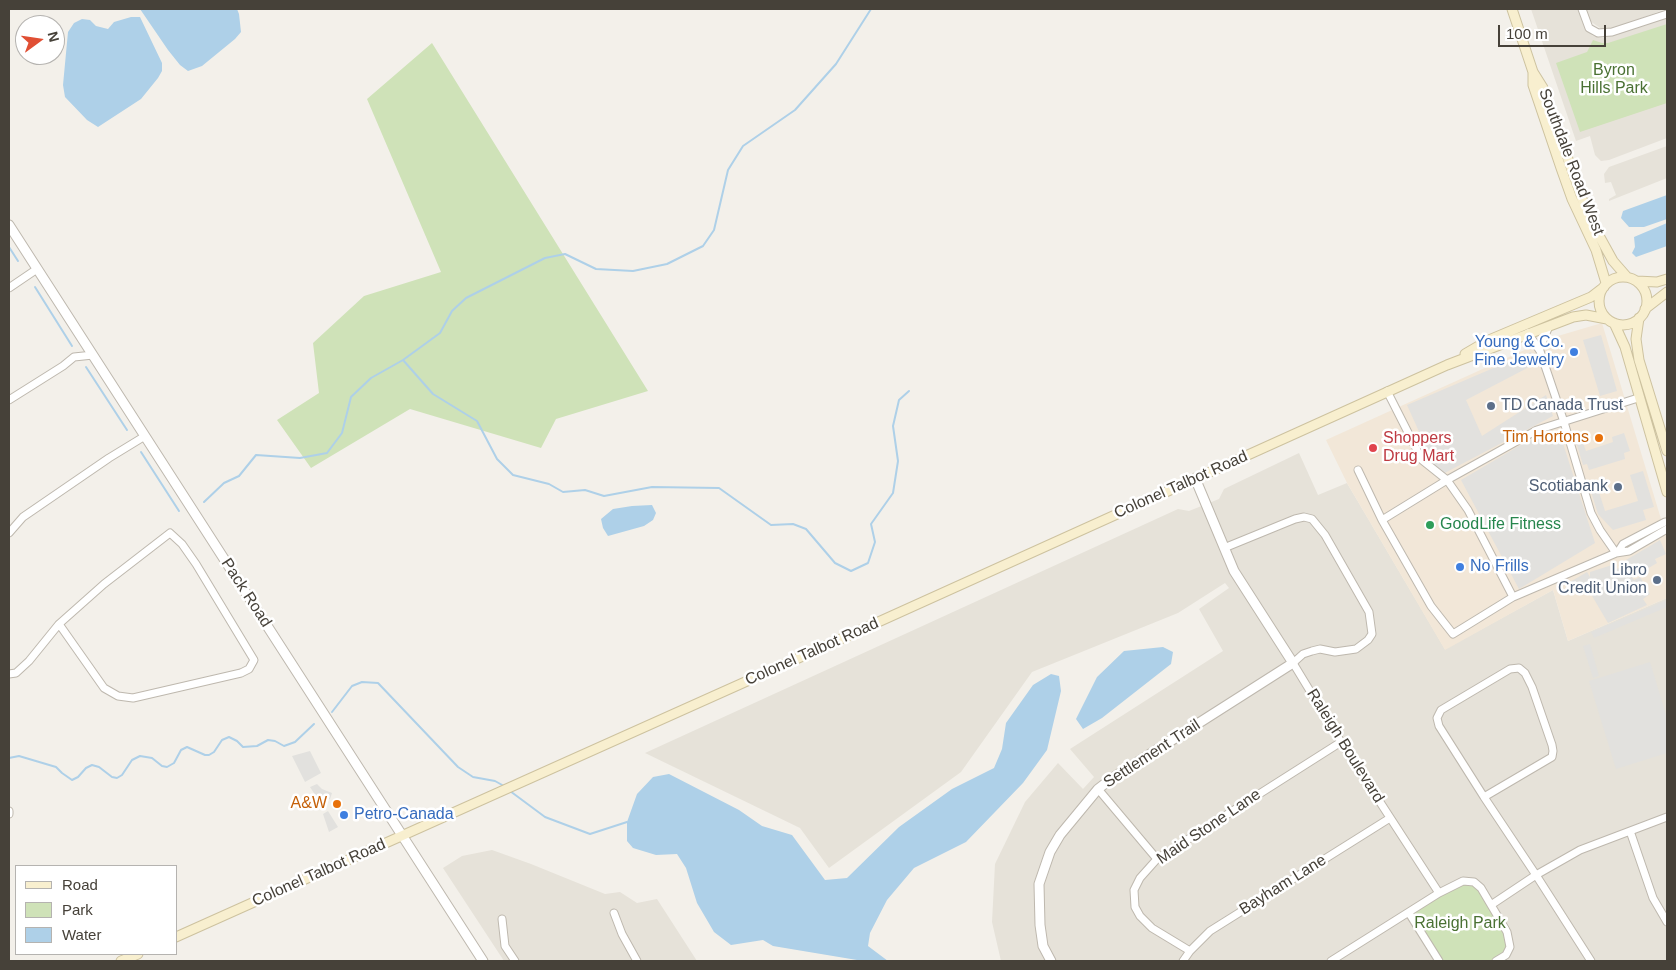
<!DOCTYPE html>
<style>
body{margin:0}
#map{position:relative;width:1676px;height:970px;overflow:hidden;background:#f3f0ea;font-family:Arial,sans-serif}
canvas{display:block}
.frame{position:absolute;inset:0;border:10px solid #464139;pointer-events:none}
.legend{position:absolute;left:15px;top:865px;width:162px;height:90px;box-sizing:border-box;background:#fff;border:1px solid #b5b3b0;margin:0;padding:6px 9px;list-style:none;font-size:15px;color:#464139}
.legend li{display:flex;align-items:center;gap:10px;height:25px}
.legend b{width:25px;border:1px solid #b5b3b0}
.north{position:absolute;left:15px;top:15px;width:50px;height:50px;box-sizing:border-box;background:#fff;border:1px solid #b5b3b0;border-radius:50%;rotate:76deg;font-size:14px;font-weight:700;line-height:20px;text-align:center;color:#464139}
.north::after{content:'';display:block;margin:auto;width:18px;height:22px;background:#e04f34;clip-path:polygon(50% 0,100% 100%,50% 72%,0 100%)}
.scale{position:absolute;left:1498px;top:25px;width:108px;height:22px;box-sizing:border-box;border:2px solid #464139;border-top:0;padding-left:6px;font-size:15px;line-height:18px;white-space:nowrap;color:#464139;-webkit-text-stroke:4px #fff;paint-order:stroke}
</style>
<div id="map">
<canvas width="1676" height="970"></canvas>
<div class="frame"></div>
<ul class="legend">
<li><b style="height:6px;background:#f8efcf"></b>Road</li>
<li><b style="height:14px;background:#cfe2b8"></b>Park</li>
<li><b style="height:14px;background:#aed0e8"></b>Water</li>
</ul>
<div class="north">N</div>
<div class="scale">100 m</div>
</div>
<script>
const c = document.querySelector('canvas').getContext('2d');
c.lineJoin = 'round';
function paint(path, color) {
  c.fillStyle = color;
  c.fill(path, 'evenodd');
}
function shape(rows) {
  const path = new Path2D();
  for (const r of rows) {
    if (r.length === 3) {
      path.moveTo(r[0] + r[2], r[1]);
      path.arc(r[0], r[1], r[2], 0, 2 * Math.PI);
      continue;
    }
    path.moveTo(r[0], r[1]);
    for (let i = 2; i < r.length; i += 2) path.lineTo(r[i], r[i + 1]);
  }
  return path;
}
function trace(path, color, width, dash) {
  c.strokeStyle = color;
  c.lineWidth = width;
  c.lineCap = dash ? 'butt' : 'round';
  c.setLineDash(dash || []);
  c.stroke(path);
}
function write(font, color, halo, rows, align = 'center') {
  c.font = font + ' Arial,sans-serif';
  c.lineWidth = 5;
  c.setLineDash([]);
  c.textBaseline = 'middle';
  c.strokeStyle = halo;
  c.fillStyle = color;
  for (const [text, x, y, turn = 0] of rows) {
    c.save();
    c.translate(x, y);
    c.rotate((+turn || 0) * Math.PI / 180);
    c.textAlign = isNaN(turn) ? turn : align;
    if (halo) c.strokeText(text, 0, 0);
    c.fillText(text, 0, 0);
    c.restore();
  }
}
const residential = shape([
 [1531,9,1578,9,1584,26,1593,36,1604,38,1667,18,1667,138,1609,160,1601,161,1595,155,1590,136,1576,141],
 [1586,9,1666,9,1612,29,1603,30,1590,21],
 [1667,146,1667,178,1609,201,1609,199,1616,195,1611,182,1605,183,1604,174,1609,167],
 [1299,453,1318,495,1347,483,1445,649,1553,590,1568,641,1667,598,1667,961,1001,961,992,922,995,864,1025,802,1058,763,1083,789,1094,777,1070,749,1223,651,1199,609,1229,588,1225,583,1178,613,1032,672,961,772,829,868,800,828,645,753,1178,509,1189,511,1219,499,1224,489],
 [492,850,531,864,605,894,620,892,637,903,657,899,697,961,504,961,443,868,462,856]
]);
const commercial = shape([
 [1602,323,1667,539,1667,598,1568,641,1553,590,1445,650,1347,483,1326,440,1551,338]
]);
const green = shape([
 [1667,24,1667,103,1580,132,1556,63,1587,52,1593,40,1602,43,1608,43],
 [432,43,648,391,556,419,541,448,410,409,311,468,277,420,319,393,313,343,364,296,441,272,367,99],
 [1463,881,1474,882,1507,932,1510,947,1496,961,1439,961,1409,913]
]);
const parking = shape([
 [1601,335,1617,391,1600,396,1583,340],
 [1531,352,1535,364,1466,400,1482,436,1546,395,1553,416,1439,476,1407,405],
 [1559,431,1595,543,1519,589,1461,480,1524,443],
 [1624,433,1630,451,1624,453,1625,459,1589,470,1587,464,1583,465,1576,442,1582,440,1586,451,1613,442,1612,437],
 [1643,471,1654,507,1643,510,1646,520,1613,530,1598,514,1589,485,1596,483,1605,511,1638,501,1630,475],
 [1660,540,1666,554,1655,559,1657,563,1635,576,1626,560],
 [1612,565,1614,570,1624,566,1634,580,1640,577,1650,594,1643,599,1647,605,1608,623,1588,589,1591,587,1590,585,1576,593,1570,582,1587,572,1590,577,1590,572],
 [1667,600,1667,607,1594,638,1591,632],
 [1590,644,1599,676,1593,678,1583,646],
 [1650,662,1667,718,1667,753,1616,769,1589,681],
 [310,751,321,773,305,782,292,756],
 [317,784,322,789,332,793,330,799,321,804,310,787],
 [328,811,338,827,329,832,323,814]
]);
const water = shape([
 [140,9,237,9,239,14,241,32,235,39,202,66,188,71,180,65,168,50],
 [131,17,140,17,162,63,162,71,158,78,141,99,98,127,87,120,65,97,63,85,68,32,74,23,82,19,90,20,96,26,108,29,114,22],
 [1667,195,1667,219,1644,227,1629,227,1621,218,1623,211],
 [1667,223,1667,246,1636,257,1632,253,1635,247,1634,237],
 [652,505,656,513,653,520,644,526,608,536,603,528,601,519,613,509,632,506],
 [1163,647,1173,652,1171,664,1102,718,1083,729,1076,719,1097,677,1124,651],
 [1051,674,1059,676,1061,691,1047,750,1023,783,966,842,914,868,887,900,870,933,868,946,888,961,863,961,773,946,763,940,731,945,714,932,697,903,686,868,677,854,656,855,633,848,627,841,627,822,637,794,653,777,669,774,739,810,762,826,792,835,825,880,847,878,899,827,952,789,994,768,1002,749,1006,723,1033,685]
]);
const stream = shape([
 [9,247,18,261],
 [35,287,72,346],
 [403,360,433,394,477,421,497,459,513,475,549,484,563,492,585,490,604,496,652,487,719,488,771,525,793,524,806,529,835,563,851,571,868,563,875,542,871,524,893,493,898,461,893,426,899,400,909,391],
 [86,367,127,430],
 [141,452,179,511],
 [204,502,224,483,239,476,256,455,300,458,327,453,342,433,351,397,371,378,403,360,440,333,452,311,466,298,545,258,565,254,596,269,633,271,667,264,703,246,714,230,728,170,743,146,795,110,836,64,871,9],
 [332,712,352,686,362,682,378,683,458,767,473,777,495,781,504,786],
 [9,758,19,756,56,767,62,773,72,780,78,777,86,768,92,765,99,767,112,777,117,778,122,775,132,760,140,756,152,758,162,766,167,767,174,763,181,750,187,747,205,755,209,755,214,752,222,740,229,737,237,741,243,747,257,746,268,740,275,741,284,746,295,742,314,724],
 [510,791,545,817,590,834,627,822]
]);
const minor = shape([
 [1582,9,1589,28,1598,33,1612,32,1667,14],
 [9,288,37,269],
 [1528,333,1540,351,1564,422,1591,513,1600,530,1616,553,1629,551,1667,529],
 [1540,348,1549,326],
 [1387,391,1422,460,1447,480,1382,520,1431,606,1453,634,1513,597],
 [9,400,63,366,74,357,93,355],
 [1358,470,1382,520],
 [9,533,23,517,109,458,145,436],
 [1224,548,1295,519,1304,517,1312,519,1325,535,1369,612,1372,634,1368,640,1356,649,1335,652,1320,649,1312,651,1303,654,1293,663,1341,742,1439,893],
 [1618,552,1623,544,1665,522,1667,522],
 [1616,553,1513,597,1468,510,1447,480,1537,430,1638,398],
 [9,674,16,673,29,661,59,624,104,584,170,533,182,544,196,564,254,660,249,669,241,673,133,698,118,696,104,688,59,624],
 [1098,789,1157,859],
 [1484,797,1552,757,1553,751,1552,745,1532,687,1525,673,1519,668,1510,669,1441,710,1437,718,1439,726,1484,797,1536,875,1591,961],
 [9,811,9,814],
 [1630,831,1653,898,1667,922],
 [1491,905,1536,875,1580,850,1667,817],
 [614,913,622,934,637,961],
 [1409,913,1439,961],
 [502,919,505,946,515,961],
 [1190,951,1152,928,1140,916,1135,907,1134,890,1140,878,1157,859,1341,742],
 [1183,961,1190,951,1210,931,1390,818],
 [1331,961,1439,893,1463,881,1474,882,1481,888,1507,932,1510,947,1506,955,1496,961]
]);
const tertiary = shape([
 [9,225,483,961],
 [1051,961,1043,946,1040,925,1039,884,1050,852,1060,835,1098,789,1111,779,1293,663,1234,571,1195,478]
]);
const secondary = shape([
 [1512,9,1533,72,1543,88,1582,199,1597,232,1613,261,1627,277],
 [1533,72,1533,85,1561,168,1572,199,1596,250,1606,283],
 [1623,301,24],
 [1637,281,1657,282,1667,279],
 [1645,309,1667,292],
 [1639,318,1636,339,1639,360,1667,451],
 [1614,323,1625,347,1667,492],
 [1465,354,1489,340,1591,297,1604,287],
 [176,937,803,656,1447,365,1573,317,1586,315,1607,319],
 [121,961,138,954]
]);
const markers = [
 [1574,352,5,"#3f7fe0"],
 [1491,406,5,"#5c6f8a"],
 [1599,438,5,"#e8710a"],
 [1373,448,5,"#e0444e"],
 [1618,487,5,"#5c6f8a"],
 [1430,525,5,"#2e9e5b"],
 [1460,567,5,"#3f7fe0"],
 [1657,580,5,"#5c6f8a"],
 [337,804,5,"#e8710a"],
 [344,815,5,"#3f7fe0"]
];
const parkNames = [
 ["Byron",1614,71],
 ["Hills Park",1614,89],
 ["Raleigh Park",1460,924]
];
const streetNames = [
 ["Southdale Road West",1571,162,69],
 ["Colonel Talbot Road",1181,485,-24],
 ["Pack Road",246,593,57],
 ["Colonel Talbot Road",812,652,-24],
 ["Raleigh Boulevard",1345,746,58],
 ["Settlement Trail",1152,754,-33],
 ["Maid Stone Lane",1209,827,-34],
 ["Colonel Talbot Road",319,873,-24],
 ["Bayham Lane",1283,885,-32]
];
const shopNames = [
 ["Young & Co.",1564,343,"right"],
 ["Fine Jewelry",1564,361,"right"],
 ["No Frills",1470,567],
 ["Petro-Canada",354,815]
];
const serviceNames = [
 ["TD Canada Trust",1501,406,"left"],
 ["Scotiabank",1608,487],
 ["Libro",1647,571],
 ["Credit Union",1647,589]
];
const foodNames = [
 ["Tim Hortons",1589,438],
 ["A&W",327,804]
];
const healthNames = [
 ["Shoppers",1383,439],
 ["Drug Mart",1383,457]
];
const leisureNames = [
 ["GoodLife Fitness",1440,525]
];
paint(residential, '#e6e2d9');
paint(commercial, '#f2e7d8');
paint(green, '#cfe2b8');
paint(parking, '#e2e1de');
paint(water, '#aed0e8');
trace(stream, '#aed0e8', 2);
trace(minor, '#beb8ae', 9);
trace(tertiary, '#beb8ae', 11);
trace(secondary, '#cdc29f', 11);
trace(minor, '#fff', 7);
trace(tertiary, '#fff', 9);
trace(secondary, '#f8efcf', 9);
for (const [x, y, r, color] of markers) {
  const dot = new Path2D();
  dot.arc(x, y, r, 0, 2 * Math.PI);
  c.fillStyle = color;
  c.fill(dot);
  trace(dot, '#fff', 2);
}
write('16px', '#4a7133', '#fff', parkNames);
write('16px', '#464139', '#fff', streetNames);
write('16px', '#366cbe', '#fff', shopNames, 'left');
write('16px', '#4e5e75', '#fff', serviceNames, 'right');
write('16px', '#c56008', '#fff', foodNames, 'right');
write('16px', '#be3a42', '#fff', healthNames, 'left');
write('16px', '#27864d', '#fff', leisureNames, 'left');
</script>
